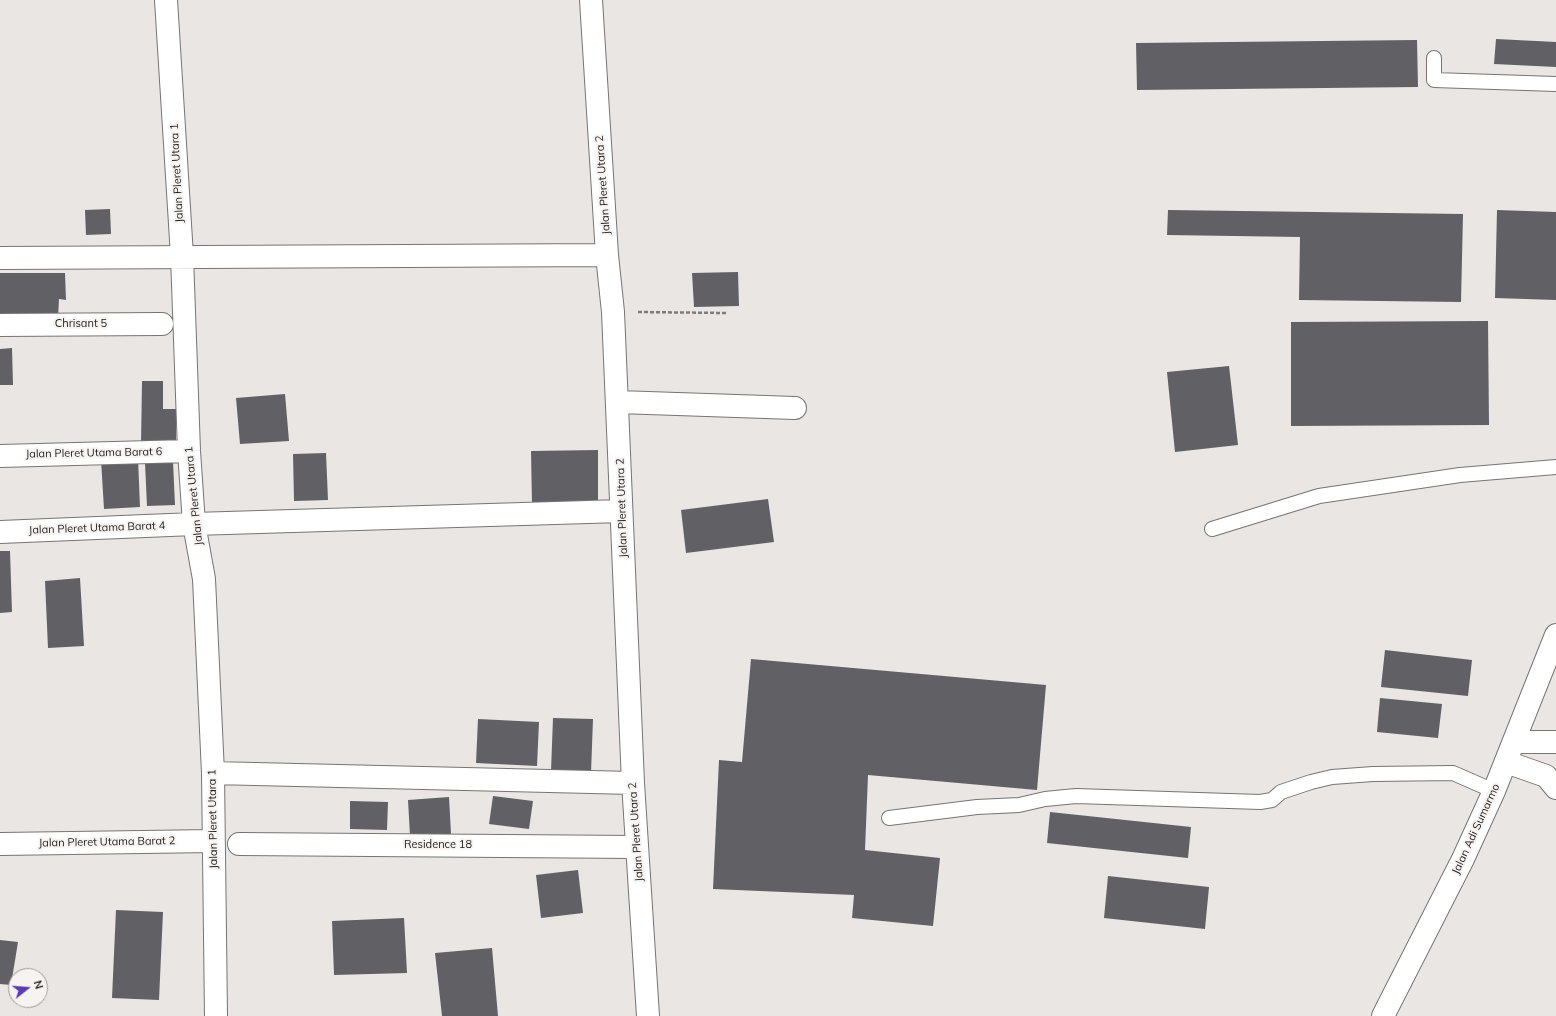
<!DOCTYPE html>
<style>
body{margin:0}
#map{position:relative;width:1556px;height:1016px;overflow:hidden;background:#e9e6e3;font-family:Mulish,sans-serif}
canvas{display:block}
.north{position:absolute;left:8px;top:968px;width:40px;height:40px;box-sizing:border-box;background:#f7f3f1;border:1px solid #a09d9c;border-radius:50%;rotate:73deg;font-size:11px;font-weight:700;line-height:16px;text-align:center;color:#1e1d1c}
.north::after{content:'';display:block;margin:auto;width:14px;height:18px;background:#5b3bb3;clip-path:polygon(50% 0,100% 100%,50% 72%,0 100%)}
</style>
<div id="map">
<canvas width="1556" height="1016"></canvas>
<div class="north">N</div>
</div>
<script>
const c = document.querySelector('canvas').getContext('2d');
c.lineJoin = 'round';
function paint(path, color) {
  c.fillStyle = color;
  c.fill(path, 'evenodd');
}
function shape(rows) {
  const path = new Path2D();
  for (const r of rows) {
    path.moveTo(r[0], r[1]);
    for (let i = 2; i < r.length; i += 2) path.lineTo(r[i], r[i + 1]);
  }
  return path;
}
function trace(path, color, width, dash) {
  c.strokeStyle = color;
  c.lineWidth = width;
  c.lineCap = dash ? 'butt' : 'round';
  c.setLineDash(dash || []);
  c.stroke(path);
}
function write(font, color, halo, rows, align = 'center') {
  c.font = font + ' Mulish,sans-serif';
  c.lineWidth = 4;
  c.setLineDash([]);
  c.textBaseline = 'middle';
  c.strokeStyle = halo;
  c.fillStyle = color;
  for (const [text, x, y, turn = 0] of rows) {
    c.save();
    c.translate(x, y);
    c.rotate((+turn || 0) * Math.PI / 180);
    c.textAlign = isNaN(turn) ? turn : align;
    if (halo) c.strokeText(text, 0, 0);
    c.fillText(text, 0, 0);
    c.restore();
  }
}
const building = shape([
 [1496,39,1556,42,1556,67,1494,64],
 [1417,40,1418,87,1137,90,1136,43],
 [110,209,111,234,86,235,85,210],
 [1168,210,1463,214,1461,302,1299,300,1300,237,1167,235],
 [1497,210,1556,212,1556,300,1495,298],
 [738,272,739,306,694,307,692,273],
 [0,273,65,273,66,300,59,299,58,318,0,319],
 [1488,321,1489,425,1291,426,1291,322],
 [12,348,13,385,0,385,0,349],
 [1229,366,1238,445,1175,452,1167,372],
 [142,381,163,381,163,409,176,409,176,444,141,444],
 [285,394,289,441,240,444,236,398],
 [598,450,598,504,532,505,531,451],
 [326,453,328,500,294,501,293,454],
 [138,458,140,507,104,509,101,460],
 [173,462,175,505,147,506,145,463],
 [768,499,774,542,686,553,681,510],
 [0,551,10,551,12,612,0,613],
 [80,578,84,646,48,648,45,581],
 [1385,650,1472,660,1468,696,1381,687],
 [751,659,1046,685,1037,790,868,775,865,850,940,858,933,926,852,918,854,895,713,889,719,760,742,762],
 [1380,698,1442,704,1438,738,1377,732],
 [553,718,593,719,591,773,551,771],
 [478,719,539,722,537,766,476,763],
 [493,796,533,801,529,829,489,824],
 [449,797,451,834,410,836,408,800],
 [350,801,388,802,387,830,350,829],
 [1050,812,1191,827,1188,858,1047,843],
 [578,870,583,913,541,918,536,875],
 [1108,876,1209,887,1205,929,1104,918],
 [116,910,163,912,159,1000,112,998],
 [404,918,407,973,334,975,332,921],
 [0,940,18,942,11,985,0,984],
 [492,948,498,1016,442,1016,435,953]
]);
const path = shape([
 [638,312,727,313]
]);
const service = shape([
 [1434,58,1434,80,1556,84],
 [1212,529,1319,496,1460,475,1556,467],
 [889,818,977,807,1019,805,1045,799,1076,796,1260,802,1272,800,1281,792,1311,782,1332,777,1373,774,1453,773,1494,791]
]);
const minor = shape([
 [166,0,182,256,189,451,194,524,204,579,213,773,216,1016],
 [591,0,607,255,613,312,633,783,648,1016],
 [0,258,607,255],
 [0,325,162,324],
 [618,402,795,408],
 [0,456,189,451],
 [0,532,194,524,621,511],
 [1514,742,1556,742],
 [1506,762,1546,776,1556,788],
 [213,773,633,783],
 [0,844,213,841],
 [239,844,636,847]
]);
const secondary = shape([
 [1383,1016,1463,859,1494,791,1556,635]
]);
const streetNames = [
 ["Jalan Pleret Utara 1",177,173,-93],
 ["Jalan Pleret Utara 2",603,185,-94],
 ["Chrisant 5",81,324],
 ["Jalan Pleret Utama Barat 6",94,453,-1],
 ["Jalan Pleret Utara 1",194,496,-96],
 ["Jalan Pleret Utara 2",622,508,-92],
 ["Jalan Pleret Utama Barat 4",97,528,-2],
 ["Jalan Pleret Utara 1",213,819,-91],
 ["Jalan Adi Sumarmo",1476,829,-65],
 ["Jalan Pleret Utara 2",636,832,-94],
 ["Jalan Pleret Utama Barat 2",107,842,-1],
 ["Residence 18",438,845]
];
paint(building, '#616165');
trace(service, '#777472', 16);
trace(minor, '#777472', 24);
trace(secondary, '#777472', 24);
trace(path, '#7e7c7a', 2.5, [4, 2]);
trace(service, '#fff', 14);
trace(minor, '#fff', 22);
trace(secondary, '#fff', 22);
write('11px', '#1e1d1c', '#f7f3f1', streetNames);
</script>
